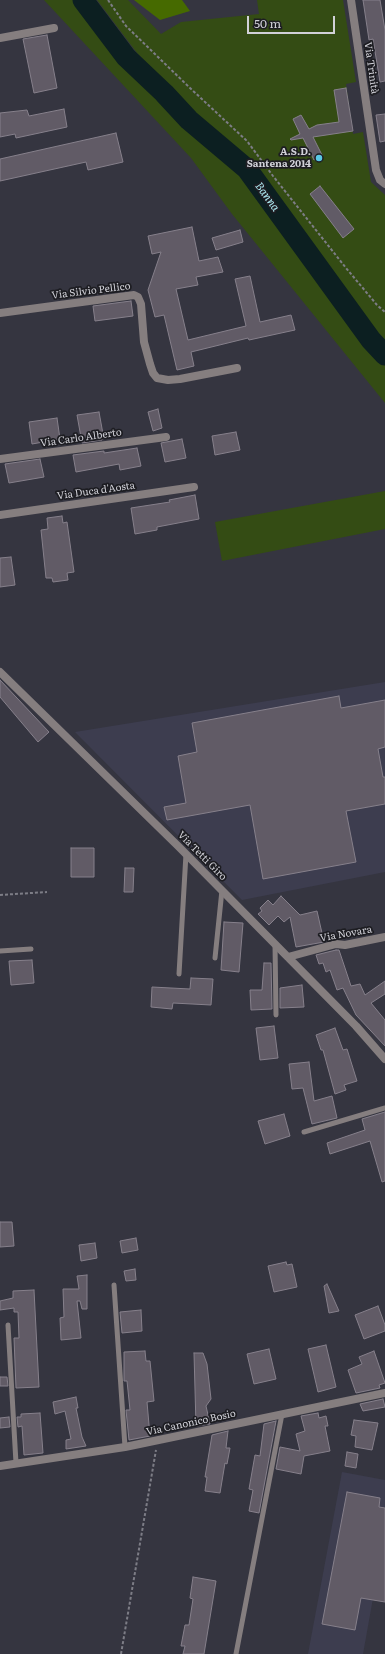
<!DOCTYPE html>
<meta charset="utf-8">
<style>
body{margin:0}
#map{position:relative;width:385px;height:1654px;overflow:hidden;background:#353540;font-family:Literata,serif}
canvas{display:block}
.scale{position:absolute;left:247px;top:16px;width:88px;height:18px;box-sizing:border-box;border:2px solid #d1d1d8;border-top:0;padding-left:5px;font-size:12px;line-height:14px;white-space:nowrap;color:#d1d1d8;-webkit-text-stroke:3px #1d1d22;paint-order:stroke}
</style>
<div id="map">
<canvas width="385" height="1654"></canvas>
<div class="scale">50 m</div>
</div>
<script>
const c = document.querySelector('canvas').getContext('2d');
c.lineJoin = 'round';
function paint(path, color) {
  c.fillStyle = color;
  c.fill(path, 'evenodd');
}
function shape(rows) {
  const path = new Path2D();
  for (const r of rows) {
    path.moveTo(r[0], r[1]);
    for (let i = 2; i < r.length; i += 2) path.lineTo(r[i], r[i + 1]);
  }
  return path;
}
function trace(path, color, width, dash) {
  c.strokeStyle = color;
  c.lineWidth = width;
  c.lineCap = dash ? 'butt' : 'round';
  c.setLineDash(dash || []);
  c.stroke(path);
}
function write(font, color, halo, rows, align = 'center') {
  c.font = font + ' Literata,serif';
  c.lineWidth = 3.5;
  c.setLineDash([]);
  c.textBaseline = 'middle';
  c.strokeStyle = halo;
  c.fillStyle = color;
  for (const [text, x, y, turn = 0] of rows) {
    c.save();
    c.translate(x, y);
    c.rotate((+turn || 0) * Math.PI / 180);
    c.textAlign = isNaN(turn) ? turn : align;
    if (halo) c.strokeText(text, 0, 0);
    c.fillText(text, 0, 0);
    c.restore();
  }
}
const built = shape([
 [385,682,385,872,242,900,75,732],
 [342,1472,385,1480,385,1531,363,1654,308,1654]
]);
const green = shape([
 [44,0,77,0,123,59,238,172,356,330,385,365,385,403,232,214,191,158],
 [97,0,128,0,161,34,181,22,259,14,257,0,343,0,356,82,346,84,353,134,363,132,371,182,385,195,385,340,373,329,327,266,244,163,137,53],
 [385,491,385,529,222,561,215,522]
]);
const forest = shape([
 [134,0,182,0,190,11,160,20]
]);
const river = shape([
 [83,0,126,57,164,93,189,120,247,169,371,340,385,355]
]);
const building = shape([
 [363,0,380,0,385,30,385,81,380,82,373,39,369,40,363,0],
 [47,35,57,88,34,93,23,39,47,35],
 [346,88,353,131,313,137,322,155,314,160,303,138,291,140,290,139,300,134,293,119,301,115,309,129,317,125,339,122,334,90,346,88],
 [64,109,67,127,16,138,15,134,0,137,0,113,27,110,29,116,64,109],
 [385,114,385,141,380,142,376,115,385,114],
 [116,133,123,162,88,170,86,162,0,181,0,159,116,133],
 [320,186,354,229,343,238,310,194,320,186],
 [192,227,199,261,218,257,223,272,196,277,198,285,176,289,188,340,246,326,235,279,250,276,260,322,291,315,295,330,249,340,248,338,191,352,194,366,177,370,164,315,155,317,148,290,161,252,152,254,148,236,192,227],
 [240,230,243,242,216,250,212,238,240,230],
 [131,301,133,316,95,321,93,306,131,301],
 [158,409,162,428,153,431,148,412,158,409],
 [99,412,103,434,101,434,102,440,82,443,77,415,99,412],
 [57,418,60,439,32,444,29,422,57,418],
 [236,432,240,450,215,455,212,436,236,432],
 [182,439,186,458,165,462,161,443,182,439],
 [137,448,141,466,120,470,119,464,76,472,73,455,104,451,104,453,137,448],
 [40,459,44,477,9,483,5,464,40,459],
 [195,495,199,519,157,527,157,530,135,534,131,508,170,502,169,500,195,495],
 [62,516,63,523,67,522,74,572,67,573,68,580,53,582,52,578,46,578,41,530,48,529,47,518,62,516],
 [11,557,15,585,0,587,0,558,11,557],
 [0,680,49,732,38,742,0,697,0,680],
 [339,696,341,708,385,700,385,747,378,749,383,777,385,777,385,804,346,811,356,862,263,879,250,805,167,820,164,807,186,803,178,756,197,752,192,723,339,696],
 [71,848,94,848,94,877,71,877,71,848],
 [125,868,134,868,133,892,124,892,125,868],
 [281,896,300,915,317,911,324,942,296,947,290,917,284,922,278,916,269,925,258,914,262,911,260,908,268,900,273,905,281,896],
 [224,922,243,923,239,972,221,970,224,922],
 [336,950,339,950,351,986,360,984,365,995,385,981,385,994,371,1003,385,1020,385,1046,356,1015,343,988,337,990,330,970,326,972,323,963,319,964,316,955,336,950],
 [32,960,34,983,11,985,9,961,32,960],
 [264,963,271,963,272,1009,251,1010,250,990,262,990,264,963],
 [191,978,213,979,211,1005,173,1003,172,1009,151,1007,152,987,190,989,191,978],
 [302,985,304,1007,280,1008,280,988,302,985],
 [274,1026,278,1058,260,1060,256,1028,274,1026],
 [335,1028,343,1050,347,1049,357,1081,344,1085,346,1090,335,1094,323,1050,321,1050,316,1035,335,1028],
 [309,1062,314,1101,332,1096,337,1118,312,1124,303,1088,292,1089,289,1064,309,1062],
 [385,1112,385,1181,382,1182,370,1141,330,1154,327,1143,365,1130,362,1119,385,1112],
 [284,1114,290,1136,265,1144,258,1121,284,1114],
 [0,1222,12,1222,14,1246,0,1247,0,1222],
 [136,1238,138,1250,122,1253,120,1241,136,1238],
 [95,1243,97,1258,81,1261,79,1245,95,1243],
 [286,1262,287,1265,292,1264,297,1287,274,1292,268,1266,286,1262],
 [135,1269,136,1280,126,1281,124,1271,135,1269],
 [87,1275,87,1309,82,1309,80,1301,77,1301,81,1338,61,1340,60,1318,64,1317,63,1289,79,1289,77,1276,87,1275],
 [327,1284,339,1311,329,1313,324,1286,327,1284],
 [34,1290,39,1387,16,1388,14,1338,19,1338,18,1312,14,1312,14,1308,0,1310,0,1301,13,1298,13,1291,34,1290],
 [378,1306,385,1325,385,1331,364,1339,355,1315,378,1306],
 [141,1310,142,1331,122,1333,120,1312,141,1310],
 [326,1345,336,1387,318,1392,308,1349,326,1345],
 [269,1349,276,1379,254,1384,247,1354,269,1349],
 [145,1351,146,1361,150,1361,154,1401,147,1402,150,1436,129,1440,126,1410,130,1410,127,1381,124,1381,124,1352,145,1351],
 [374,1351,385,1383,379,1385,380,1388,356,1393,348,1370,362,1364,359,1357,374,1351],
 [194,1353,203,1353,207,1364,211,1399,206,1406,210,1424,196,1426,194,1353],
 [0,1377,7,1377,8,1386,0,1386,0,1377],
 [76,1397,78,1408,76,1408,82,1437,86,1446,66,1449,66,1440,71,1439,65,1411,55,1414,53,1402,76,1397],
 [383,1399,385,1407,363,1411,360,1404,383,1399],
 [40,1413,43,1453,24,1455,22,1426,18,1427,17,1417,21,1417,21,1414,40,1413],
 [318,1413,319,1418,326,1416,328,1426,325,1426,330,1451,304,1456,301,1474,276,1469,280,1447,300,1451,296,1434,305,1431,301,1416,318,1413],
 [9,1417,10,1427,0,1428,0,1418,9,1417],
 [354,1420,378,1423,372,1450,355,1447,356,1436,351,1435,354,1420],
 [276,1421,259,1513,249,1511,253,1490,249,1489,255,1455,260,1456,264,1424,276,1421],
 [228,1431,226,1448,230,1448,227,1464,225,1463,220,1493,205,1491,207,1477,205,1477,212,1435,228,1431],
 [347,1452,358,1454,356,1468,345,1466,347,1452],
 [347,1492,380,1498,379,1507,385,1508,385,1602,361,1598,355,1630,322,1624,347,1492],
 [193,1577,216,1581,204,1654,183,1654,185,1646,181,1646,185,1625,189,1625,193,1599,190,1598,193,1577]
]);
const path = shape([
 [108,0,126,26,190,88,247,141,273,176,346,268,377,305,385,312],
 [0,895,47,892],
 [121,1654,156,1450]
]);
const service = shape([
 [275,944,276,1015],
 [0,951,31,949],
 [215,958,222,890],
 [179,974,186,854],
 [304,1132,385,1108],
 [114,1285,125,1447],
 [8,1325,16,1463],
 [236,1654,282,1414]
]);
const minor = shape([
 [351,0,376,170,380,180,385,184],
 [0,38,54,28],
 [0,313,134,295,138,297,141,304,144,342,150,364,153,373,157,378,168,380,180,379,237,368],
 [0,459,166,437],
 [0,515,194,487],
 [0,672,178,846,356,1026,385,1059],
 [288,957,336,944,345,945,385,937],
 [0,1466,125,1447,385,1393]
]);
const markers = [
 [319,158,4,"#5ac8e6"]
];
const streetNames = [
 ["Via Trinità",371,68,82],
 ["Via Silvio Pellico",91,291,-7],
 ["Via Carlo Alberto",81,438,-8],
 ["Via Duca d'Aosta",96,491,-8],
 ["Via Tetti Giro",202,856,45],
 ["Via Novara",346,934,-10],
 ["Via Canonico Bosio",191,1423,-12]
];
const poiNames = [
 ["A.S.D.",311,152],
 ["Santena 2014",311,164]
];
const waterNames = [
 ["Banna",267,197,54]
];
paint(built, '#3d3d4f');
paint(green, '#344c14');
paint(forest, '#466a00');
trace(river, '#0c1f21', 21);
paint(building, '#615b66');
trace(building, '#86808b', 1);
trace(path, '#7d7d86', 2, [3, 2]);
trace(service, '#857e7f', 5);
trace(minor, '#857e7f', 8);
for (const [x, y, r, color] of markers) {
  const dot = new Path2D();
  dot.arc(x, y, r, 0, 2 * Math.PI);
  c.fillStyle = color;
  c.fill(dot);
  trace(dot, '#1d1d22', 1.5);
}
write('10px', '#d1d1d8', '#1d1d22', streetNames);
write('bold 10px', '#d1d1d8', '#1d1d22', poiNames, 'right');
write('italic 11px', '#b0eef6', '#1d1d22', waterNames);
</script>
